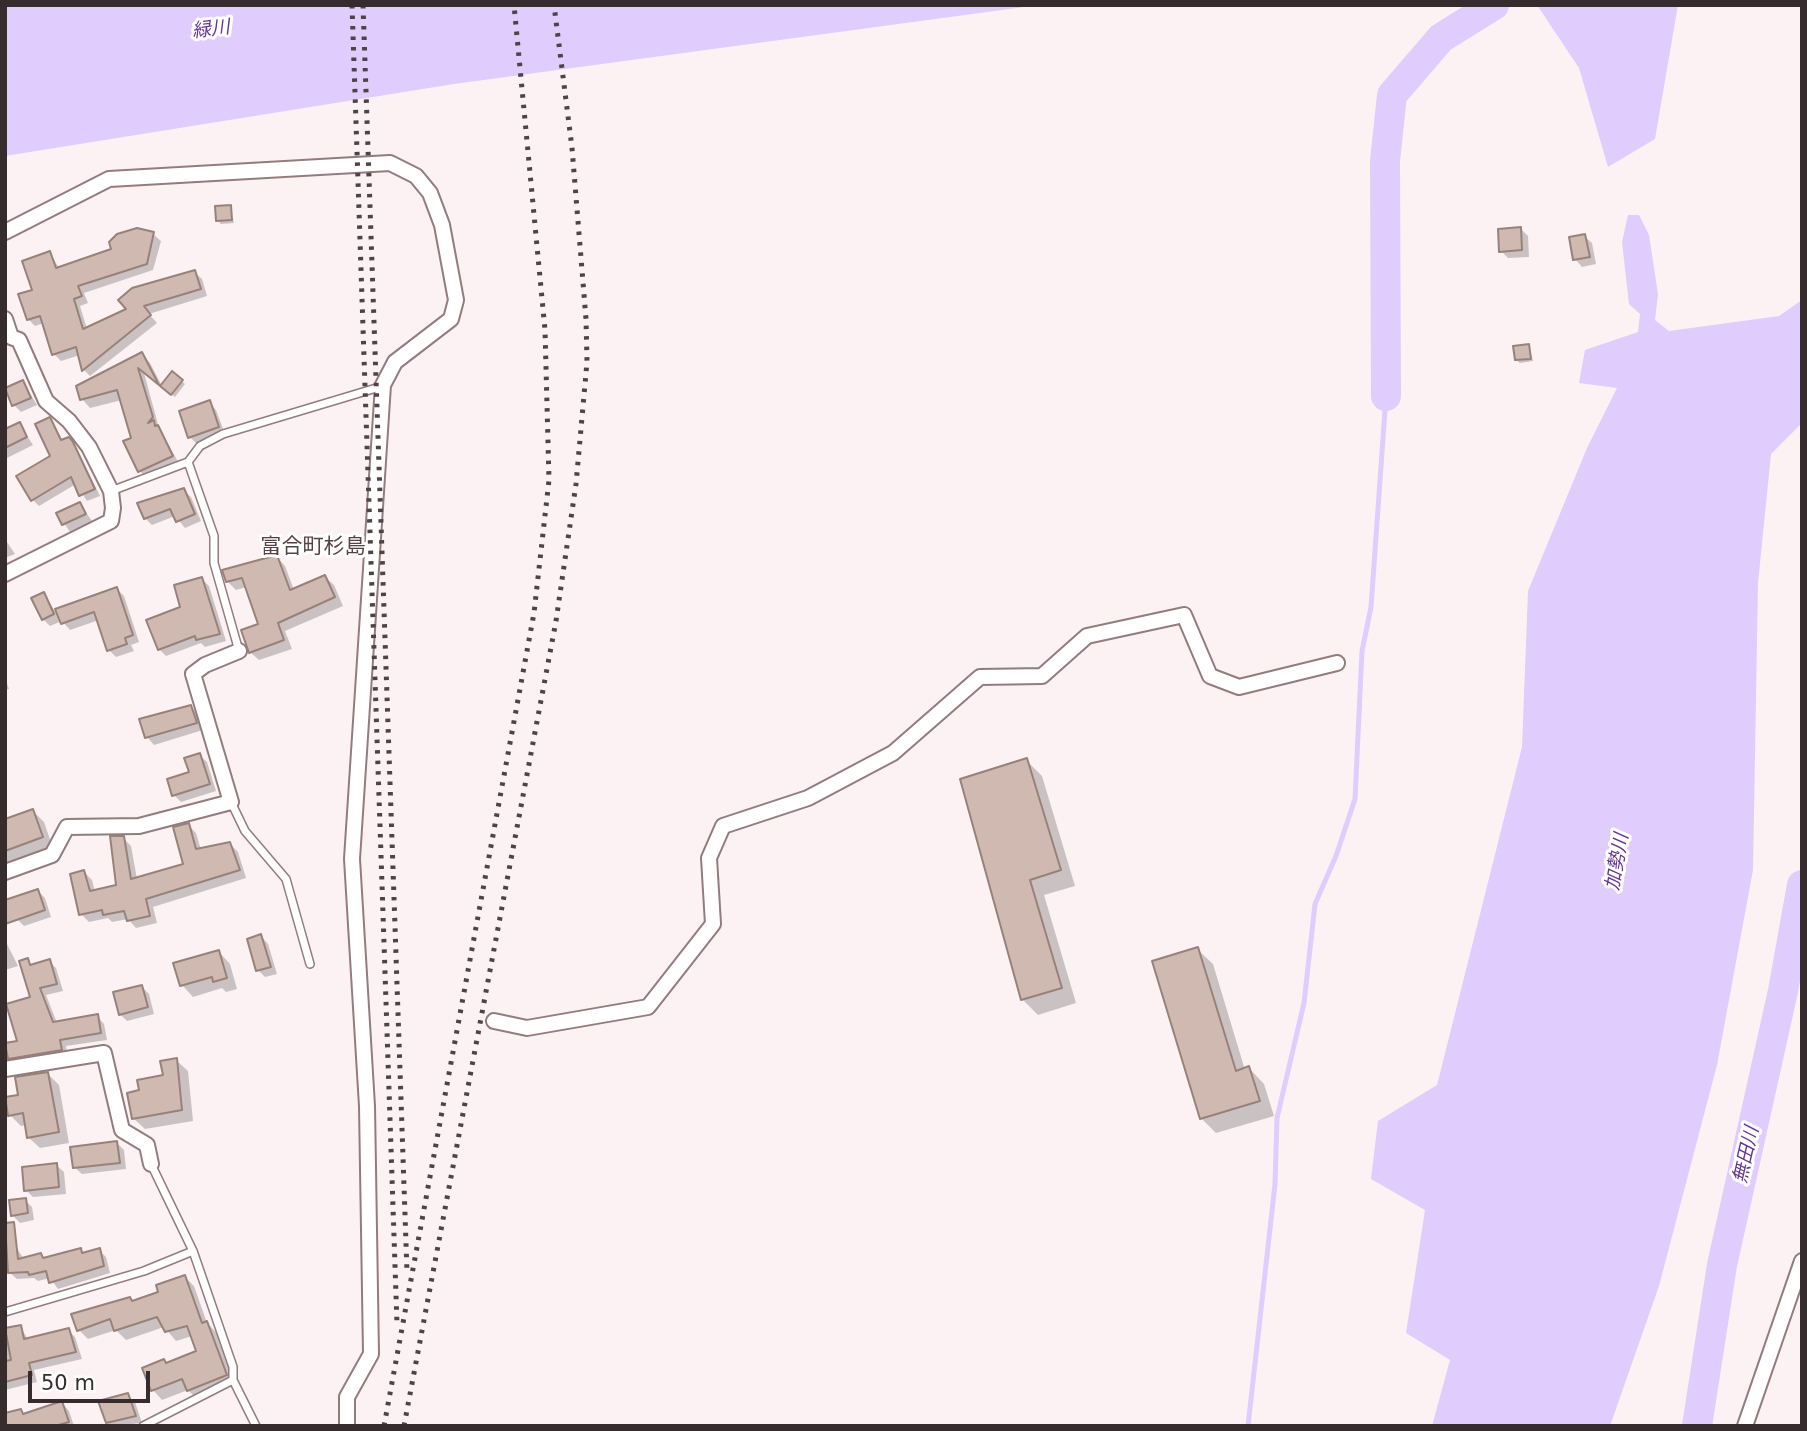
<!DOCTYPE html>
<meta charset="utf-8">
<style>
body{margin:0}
#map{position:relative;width:1807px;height:1431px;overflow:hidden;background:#fdf2f3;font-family:"DejaVu Sans",sans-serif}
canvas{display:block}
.frame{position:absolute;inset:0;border:7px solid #362c2d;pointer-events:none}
.scale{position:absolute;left:28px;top:1371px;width:122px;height:32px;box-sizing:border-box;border:4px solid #362c2d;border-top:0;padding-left:9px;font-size:21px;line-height:24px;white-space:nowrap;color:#362c2d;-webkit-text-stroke:5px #fff;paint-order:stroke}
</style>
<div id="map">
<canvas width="1807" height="1431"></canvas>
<div class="frame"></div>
<div class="scale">50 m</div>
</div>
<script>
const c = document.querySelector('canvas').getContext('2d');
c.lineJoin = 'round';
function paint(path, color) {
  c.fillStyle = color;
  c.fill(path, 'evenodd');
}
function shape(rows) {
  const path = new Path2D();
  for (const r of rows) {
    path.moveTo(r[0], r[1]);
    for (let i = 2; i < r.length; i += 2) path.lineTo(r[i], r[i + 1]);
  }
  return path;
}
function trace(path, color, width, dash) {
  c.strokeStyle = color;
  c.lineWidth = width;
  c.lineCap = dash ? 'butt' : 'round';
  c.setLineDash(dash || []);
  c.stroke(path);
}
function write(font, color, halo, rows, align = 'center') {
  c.font = font + ' "DejaVu Sans","Noto Sans JP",sans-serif';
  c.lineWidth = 6;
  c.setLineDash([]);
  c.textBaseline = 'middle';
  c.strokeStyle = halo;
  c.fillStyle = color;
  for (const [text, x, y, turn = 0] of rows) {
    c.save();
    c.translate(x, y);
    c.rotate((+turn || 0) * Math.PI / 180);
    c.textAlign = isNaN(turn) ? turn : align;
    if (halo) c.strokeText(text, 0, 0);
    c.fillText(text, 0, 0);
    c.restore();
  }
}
const water = shape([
 [5,5,1039,5,454,84,5,156],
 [1537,5,1678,5,1655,139,1608,167,1579,68],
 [1628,215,1639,215,1649,235,1658,294,1655,320,1669,331,1779,316,1802,300,1802,423,1771,454,1758,583,1753,870,1717,1065,1659,1286,1610,1426,1432,1426,1450,1360,1406,1333,1425,1210,1371,1179,1378,1121,1437,1085,1522,747,1528,591,1587,448,1617,388,1579,383,1585,350,1638,332,1640,314,1629,304,1622,242]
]);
const shadow = shape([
 [230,207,234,223,221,224,218,221],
 [1521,229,1528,236,1529,257,1508,258,1501,251],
 [153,234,161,241,153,270,84,293,88,303,80,306,87,329,128,310,194,272,202,279,207,296,149,314,157,323,90,376,84,370,80,355,61,361,54,354,44,323,35,326,28,319,34,291,50,253,59,268],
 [1584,236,1592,243,1596,264,1582,267,1575,259],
 [1529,346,1533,361,1520,363,1516,360],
 [142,355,150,363,162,386,172,373,185,384,175,397,144,373,159,428,180,465,148,480,140,471,122,400,90,408,82,399],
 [23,382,37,405,21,412,14,405],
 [209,402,216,410,225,434,197,444,190,437],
 [50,419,63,441,69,439,75,445,100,496,87,501,76,484,39,506,33,500,52,457],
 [19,424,33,445,5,459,5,431],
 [183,490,191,497,201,521,185,528,175,516,152,525,145,518],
 [80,504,92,521,70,532,58,514],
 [5,539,15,554,5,558],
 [277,557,285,566,294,590,325,577,334,585,343,606,285,631,292,649,259,660,250,652,260,625,247,587,236,590,227,581],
 [202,579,209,586,226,641,205,647,201,643,166,656,159,649],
 [117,589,124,596,139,642,131,645,134,651,116,657,109,650,99,620,70,630,62,621,50,626,43,619,43,594,55,611],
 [5,678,9,689,5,690],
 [191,707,198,714,203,730,154,745,147,737],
 [199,755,207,762,216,791,181,802,174,795,191,773],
 [1026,760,1042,776,1075,886,1044,895,1076,1003,1038,1015,1022,999],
 [33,811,44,822,53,848,5,863,5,821],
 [188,825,196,833,201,850,230,844,238,852,246,878,153,907,157,923,136,928,128,919,112,922,108,918,89,922,81,914,84,872,92,880,95,892,118,886,123,838,131,846,137,879,185,865],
 [38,891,45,898,51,917,24,926,17,919],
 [261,936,268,944,277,974,265,977,258,970],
 [5,940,18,966,5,970],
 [1197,949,1213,964,1245,1070,1249,1068,1264,1084,1274,1116,1216,1133,1201,1118],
 [219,952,230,964,237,989,226,992,222,988,193,997,182,985],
 [27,960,33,966,49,961,56,968,63,991,46,995,57,1023,97,1016,104,1024,107,1040,66,1046,68,1057,17,1065,10,1058,20,1043,32,998],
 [142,987,149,994,154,1014,127,1021,120,1014],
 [176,1060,188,1071,193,1121,145,1129,133,1118,141,1092,165,1077],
 [48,1074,59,1085,69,1143,40,1148,28,1137,27,1125,21,1126,10,1115,20,1096],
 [117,1143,124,1150,126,1169,82,1174,74,1167],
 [56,1165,64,1172,66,1194,33,1197,26,1190],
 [25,1200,32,1207,34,1220,20,1223,12,1215],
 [16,1247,24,1259,41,1255,45,1259,80,1250,84,1254,99,1250,106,1257,110,1273,58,1289,50,1278,38,1281,34,1278,17,1279,10,1273,5,1273,5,1249],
 [185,1277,194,1286,207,1323,217,1333,235,1384,198,1400,188,1390,162,1400,153,1390,167,1364,198,1352,192,1336,176,1341,164,1327,126,1340,116,1330,88,1339,79,1330,133,1303,160,1294],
 [20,1327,28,1339,68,1330,75,1337,82,1359,34,1370,37,1382,5,1390,5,1345,10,1345],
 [127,1395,135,1402,142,1423,111,1426,107,1422],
 [62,1403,69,1411,74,1426,5,1426,20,1411,25,1415]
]);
const stream = shape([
 [1248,1426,1275,1184,1277,1118,1304,1003,1315,904,1336,856,1355,799,1362,651,1371,607,1386,396]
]);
const river = shape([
 [1386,396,1385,161,1392,95,1441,38,1494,5],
 [1697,1426,1722,1265,1783,991,1802,885]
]);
const building = shape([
 [231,205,232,220,216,221,215,206,231,205],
 [1521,227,1522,250,1499,252,1498,229,1521,227],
 [137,228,154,232,147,264,78,286,82,296,74,299,83,329,126,309,118,300,132,288,195,270,201,289,144,306,151,315,82,371,76,347,52,355,40,316,27,320,18,294,32,290,22,261,50,251,56,268,111,249,109,242,117,234,137,228],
 [1585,234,1590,257,1573,260,1569,237,1585,234],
 [1529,344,1531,359,1515,360,1513,346,1529,344],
 [142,352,159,385,138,368,153,417,148,423,154,420,155,426,158,425,173,456,138,472,123,441,131,438,117,390,80,400,76,386,142,352],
 [172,371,183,380,171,395,160,386,172,371],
 [23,380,31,398,12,406,5,388,23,380],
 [210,400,219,427,188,438,179,411,210,400],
 [50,417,61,440,69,437,73,442,95,489,79,496,71,477,31,501,16,476,50,456,35,424,50,417],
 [20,422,27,437,5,448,5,429,20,422],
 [184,488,195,514,176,522,170,509,144,519,137,503,184,488],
 [80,502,86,514,62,525,56,513,80,502],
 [277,555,290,590,325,575,335,597,278,623,284,640,249,653,241,630,258,624,242,578,226,582,222,570,277,555],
 [202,577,220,634,196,640,195,636,158,650,146,620,180,607,174,585,202,577],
 [117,587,133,635,125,638,127,644,107,651,94,612,61,624,55,609,117,587],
 [44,592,54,614,42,620,31,598,44,592],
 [191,705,197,723,145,738,139,719,191,705],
 [200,753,210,784,172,796,167,779,189,772,184,758,200,753],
 [1027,758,1061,870,1030,880,1062,988,1021,1000,960,779,1027,758],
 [33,809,43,837,5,851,5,819,33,809],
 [189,823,196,849,230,842,240,870,146,899,150,916,127,921,124,911,103,915,102,910,79,915,70,874,84,870,90,891,116,885,110,836,124,836,131,879,183,864,173,827,189,823],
 [38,889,45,910,5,924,5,900,38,889],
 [261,934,271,967,256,971,247,939,261,934],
 [1198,947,1236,1071,1249,1066,1260,1101,1200,1119,1152,961,1198,947],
 [219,950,227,978,213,982,212,977,180,986,173,963,219,950],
 [28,958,30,965,50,959,57,984,40,988,53,1022,98,1014,101,1033,60,1040,62,1050,8,1059,5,1043,17,1041,6,1004,30,997,19,961,28,958],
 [142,985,148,1007,119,1015,113,992,142,985],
 [177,1058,182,1110,132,1119,127,1093,139,1090,137,1080,163,1075,160,1061,177,1058],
 [48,1072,59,1132,27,1138,23,1113,8,1116,5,1097,18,1095,15,1077,48,1072],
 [117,1141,120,1163,73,1168,70,1147,117,1141],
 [57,1163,59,1187,24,1191,22,1167,57,1163],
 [26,1198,28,1213,11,1216,9,1200,26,1198],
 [14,1222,18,1259,41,1253,43,1258,81,1248,82,1253,100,1248,104,1266,49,1283,46,1271,29,1275,28,1272,8,1273,5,1223,14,1222],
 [185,1275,202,1323,207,1321,227,1375,187,1391,182,1379,151,1391,142,1368,164,1359,166,1363,196,1351,187,1326,165,1332,157,1317,114,1331,110,1319,77,1331,71,1314,130,1297,132,1301,158,1292,156,1285,185,1275],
 [21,1325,24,1339,69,1328,76,1352,29,1363,32,1375,5,1382,5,1361,11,1360,5,1328,21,1325],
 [128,1393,136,1416,106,1423,98,1401,128,1393],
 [62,1401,69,1422,55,1426,5,1426,5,1413,21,1409,23,1414,62,1401]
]);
const lane = shape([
 [188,462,214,536,214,563,239,651],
 [111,491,188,462,200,446,223,434,383,386],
 [231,802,245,831,286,879,310,964],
 [5,1312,144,1271,193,1251,151,1164],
 [233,1380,256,1426],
 [143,1426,233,1380,233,1367,193,1251]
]);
const street = shape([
 [5,232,109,179,390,163,416,176,430,193,442,225,456,300,451,319,395,362,383,385,352,859,367,1106,371,1354,347,1397,347,1426],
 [5,319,11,337,19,340,46,401,69,421,89,447,111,491,113,508,111,521,5,574],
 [5,872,52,855,67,827,139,826,231,802,193,674,205,665,239,651],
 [494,1021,527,1028,648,1007,713,924,709,858,723,826,808,798,893,753,980,677,1042,676,1087,636,1184,615,1210,676,1239,687,1337,663],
 [5,1069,104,1053,122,1130,147,1145,151,1164],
 [1745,1426,1802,1261]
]);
const rail = shape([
 [352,5,397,1324],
 [363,5,407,1272],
 [384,1426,534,613,549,480,545,330,514,5],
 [404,1426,556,621,576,484,587,362,586,319,572,148,554,5]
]);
const waterNames = [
 ["緑川",211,30,-7],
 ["加勢川",1618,862,-80],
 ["無田川",1747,1155,-77]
];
const quarterNames = [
 ["富合町杉島",313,548]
];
paint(water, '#e0ccfd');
paint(shadow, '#0003');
trace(stream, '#e0ccfd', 5);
trace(river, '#e0ccfd', 30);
paint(building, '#d0b9b0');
trace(building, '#978279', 2);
trace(lane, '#937c7e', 10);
trace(street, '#937c7e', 18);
trace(lane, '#fff', 7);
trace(street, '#fff', 14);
trace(rail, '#4e4445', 5, [3.5, 7]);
write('italic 19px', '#643693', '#fff', waterNames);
write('21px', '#564144', '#fff', quarterNames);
</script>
